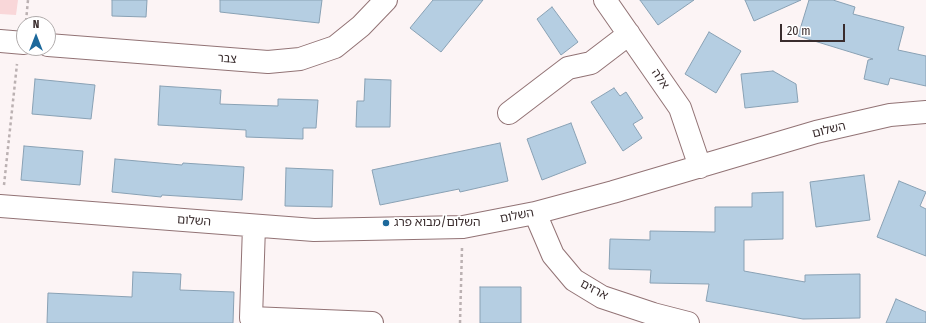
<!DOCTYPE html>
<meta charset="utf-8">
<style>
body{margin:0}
#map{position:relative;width:926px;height:323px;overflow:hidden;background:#fcf4f5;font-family:"Fira Sans Condensed",sans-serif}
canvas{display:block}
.north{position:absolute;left:16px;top:16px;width:40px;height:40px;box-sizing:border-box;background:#fff;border:1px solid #b0abab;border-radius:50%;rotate:0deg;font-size:11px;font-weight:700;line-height:16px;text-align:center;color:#392c2d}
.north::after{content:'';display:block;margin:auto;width:14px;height:18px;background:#1c689b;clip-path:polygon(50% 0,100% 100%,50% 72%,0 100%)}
.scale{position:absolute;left:780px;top:24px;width:65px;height:18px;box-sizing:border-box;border:2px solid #392c2d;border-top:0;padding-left:5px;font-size:12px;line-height:14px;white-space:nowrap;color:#392c2d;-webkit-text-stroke:3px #fff;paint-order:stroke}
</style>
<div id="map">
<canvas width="926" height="323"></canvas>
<div class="north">N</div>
<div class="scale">20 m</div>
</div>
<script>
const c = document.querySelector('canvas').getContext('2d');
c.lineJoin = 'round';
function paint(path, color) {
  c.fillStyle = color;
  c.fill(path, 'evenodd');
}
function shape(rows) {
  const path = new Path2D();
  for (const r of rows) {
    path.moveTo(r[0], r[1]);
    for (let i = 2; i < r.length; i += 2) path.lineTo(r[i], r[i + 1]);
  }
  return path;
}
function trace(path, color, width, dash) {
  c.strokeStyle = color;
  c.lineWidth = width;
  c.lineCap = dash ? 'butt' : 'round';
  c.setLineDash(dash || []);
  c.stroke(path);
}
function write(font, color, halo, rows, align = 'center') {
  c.font = font + ' "Fira Sans Condensed","Noto Sans Hebrew",sans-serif';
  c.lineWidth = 3.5;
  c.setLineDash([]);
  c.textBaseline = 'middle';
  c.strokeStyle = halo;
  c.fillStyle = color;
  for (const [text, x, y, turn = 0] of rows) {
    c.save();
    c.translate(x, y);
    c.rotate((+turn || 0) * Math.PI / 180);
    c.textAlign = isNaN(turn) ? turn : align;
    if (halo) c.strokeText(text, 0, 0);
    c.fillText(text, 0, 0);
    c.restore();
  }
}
const green = shape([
 [0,0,18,0,16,15,0,14]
]);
const building = shape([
 [112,0,147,0,146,17,112,16,112,0],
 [220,0,322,0,319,23,220,12,220,0],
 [433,0,483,0,441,52,410,28,433,0],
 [640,0,694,0,658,25,640,0],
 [745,0,801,0,754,21,745,0],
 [809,0,833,0,855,7,853,14,904,27,898,50,926,56,926,86,890,78,888,85,864,79,868,60,873,59,798,36,809,0],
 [552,7,578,42,561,55,537,19,552,7],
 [709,32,741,51,716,93,685,74,709,32],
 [773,71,796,84,798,102,745,108,741,74,773,71],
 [35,79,95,85,91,119,32,114,35,79],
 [365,79,391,80,390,127,356,127,357,101,364,101,365,79],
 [160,86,221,90,220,104,278,106,278,99,318,100,316,128,303,128,303,139,246,137,246,130,158,125,160,86],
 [614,88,620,96,626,92,643,118,633,124,642,138,623,151,591,102,614,88],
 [571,123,586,163,542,180,527,139,571,123],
 [500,143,508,181,460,192,459,189,380,205,372,170,500,143],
 [24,146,83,151,80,185,21,180,24,146],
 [115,159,182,165,183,163,244,167,242,200,162,195,161,197,112,192,115,159],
 [286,168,333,170,332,207,285,206,286,168],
 [864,175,870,220,816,227,810,182,864,175],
 [899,181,926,192,920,206,926,209,926,256,877,237,899,181],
 [783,192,783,239,744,240,744,271,805,282,805,275,860,274,860,318,803,319,706,301,709,284,650,283,651,270,609,269,610,239,650,240,650,231,715,232,715,207,752,207,752,193,783,192],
 [133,272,181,274,180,290,234,292,233,323,47,323,48,293,132,297,133,272],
 [480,287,521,287,521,323,480,323,480,287],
 [896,299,926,312,926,323,886,323,896,299]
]);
const path = shape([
 [26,21,28,0],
 [4,185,17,64],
 [460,323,462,248]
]);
const minor = shape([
 [605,0,680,108,700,167],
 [0,41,24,43],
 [48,45,268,62,300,59,335,47,361,26,386,0],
 [509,113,568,68,591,63,629,34],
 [0,206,314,230,463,227,535,213,613,192,816,132,890,115,926,112],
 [535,213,553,255,574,280,602,297,653,314,688,323],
 [254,226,251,318,372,323]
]);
const markers = [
 [386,223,4,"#1c689b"]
];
const streetNames = [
 ["צבר",227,59,4],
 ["אלה",660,79,55],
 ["השלום",829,130,-14],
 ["השלום",517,216,-11],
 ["השלום",194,221,4],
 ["ארזים",594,290,28]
];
const poiNames = [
 ["השלום/מבוא פרג",394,223]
];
paint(green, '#f9d7d9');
paint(building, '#b5cee2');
trace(building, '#89a1b4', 1);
trace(minor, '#927375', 24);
trace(path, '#bbb1b2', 2.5, [3, 3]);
trace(minor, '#fff', 22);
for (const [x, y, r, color] of markers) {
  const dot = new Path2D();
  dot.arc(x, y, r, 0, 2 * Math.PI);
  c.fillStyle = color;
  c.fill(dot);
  trace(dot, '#fff', 1.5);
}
write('12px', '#392c2d', '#fff', streetNames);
write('12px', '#392c2d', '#fff', poiNames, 'left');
</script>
